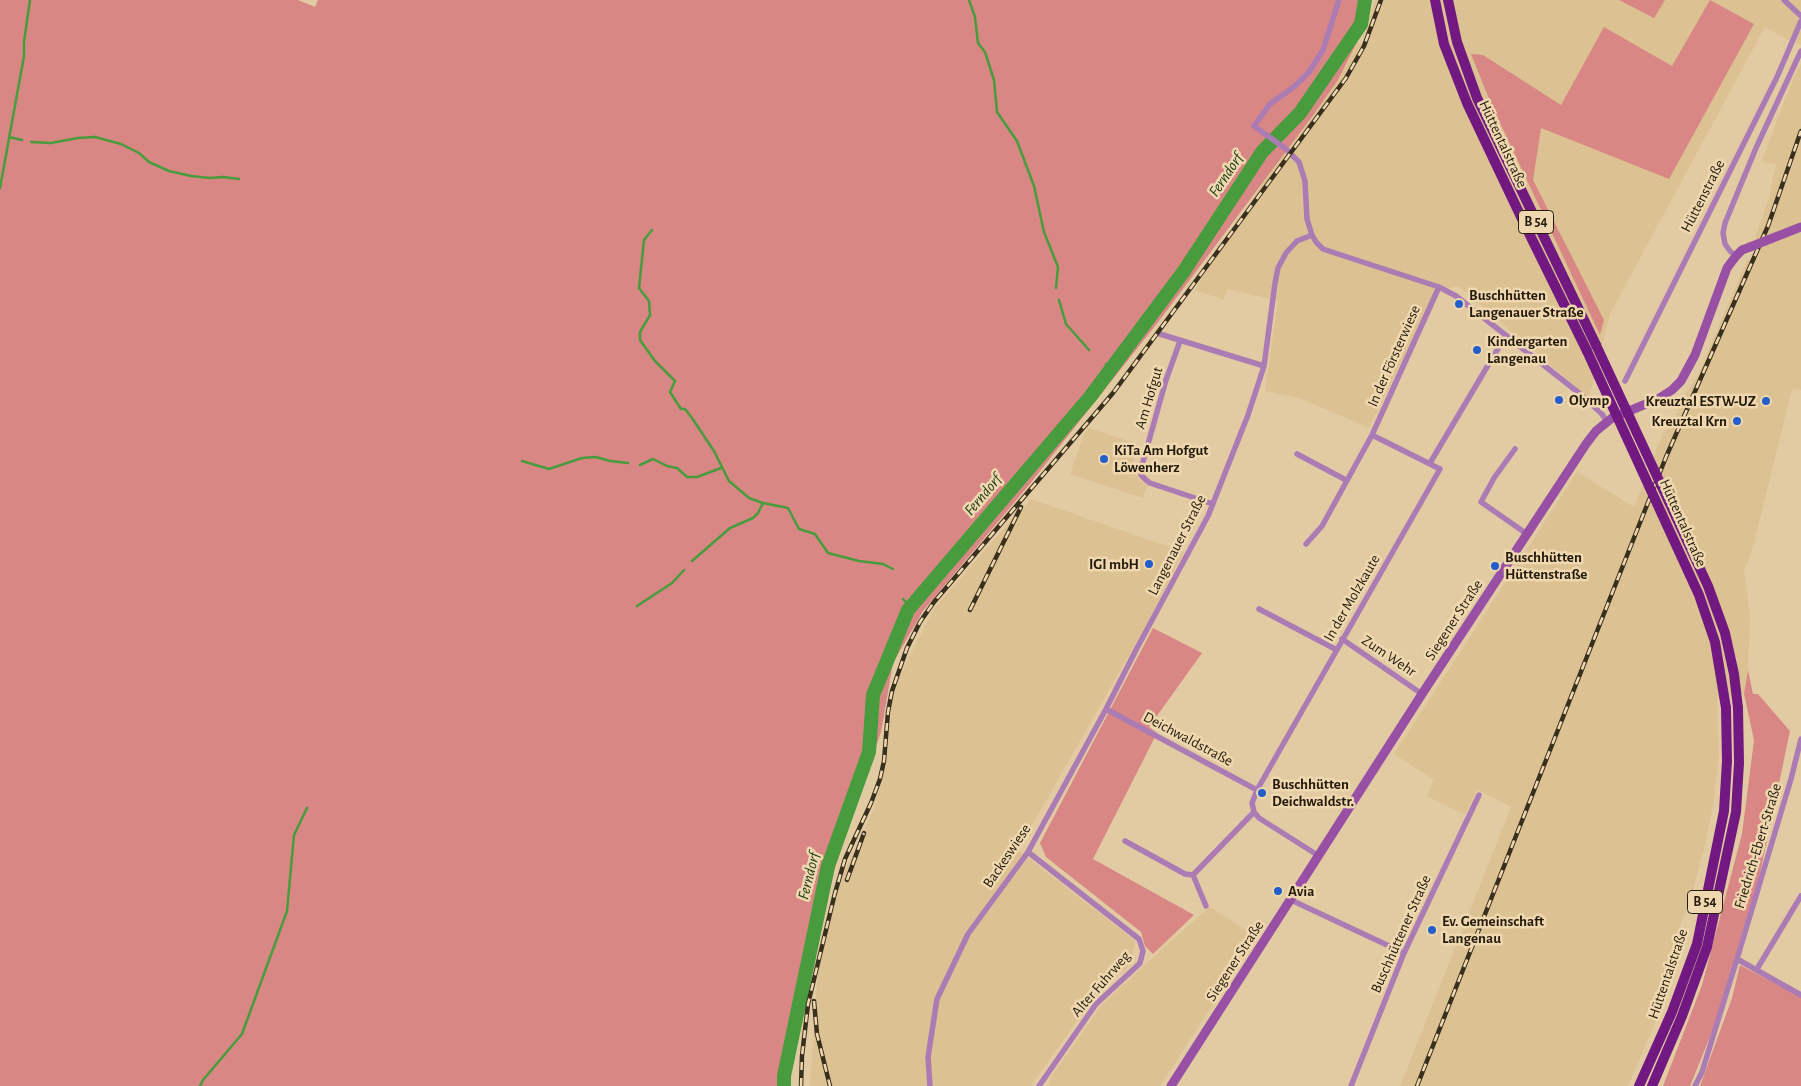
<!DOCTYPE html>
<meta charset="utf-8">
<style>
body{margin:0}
canvas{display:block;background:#e2cba3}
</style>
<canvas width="1801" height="1086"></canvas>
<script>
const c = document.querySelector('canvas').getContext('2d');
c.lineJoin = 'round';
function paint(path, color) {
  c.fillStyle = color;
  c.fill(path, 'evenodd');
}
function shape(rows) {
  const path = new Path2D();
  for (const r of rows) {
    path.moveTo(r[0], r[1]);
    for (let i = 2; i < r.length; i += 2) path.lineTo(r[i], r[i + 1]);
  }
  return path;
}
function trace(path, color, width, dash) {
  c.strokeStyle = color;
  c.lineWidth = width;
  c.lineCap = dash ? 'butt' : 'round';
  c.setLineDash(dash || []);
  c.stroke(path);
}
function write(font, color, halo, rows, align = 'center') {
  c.font = font + ' "Alegreya Sans",sans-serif';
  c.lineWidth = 5;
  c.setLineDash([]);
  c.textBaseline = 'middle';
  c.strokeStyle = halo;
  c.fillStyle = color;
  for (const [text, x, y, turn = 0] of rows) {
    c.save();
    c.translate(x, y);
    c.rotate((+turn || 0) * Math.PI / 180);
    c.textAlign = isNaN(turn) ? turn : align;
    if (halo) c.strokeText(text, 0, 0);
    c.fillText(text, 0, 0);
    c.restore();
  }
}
const built = shape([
 [1375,0,1801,0,1801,45,1792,42,1765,27,1610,314,1589,398,1459,286,1437,290,1369,428,1299,398,1265,391,1278,301,1227,289,1224,300,1195,290,1266,177,1314,114,1338,80,1357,42,1362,44],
 [1801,64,1801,390,1792,389,1754,544,1744,572,1750,616,1748,670,1744,694,1717,698,1719,757,1713,806,1706,841,1691,898,1680,926,1665,1000,1628,1086,1400,1086,1511,807,1477,789,1465,815,1427,796,1434,780,1394,754,1577,472,1634,507,1664,431,1672,425,1684,396,1698,375,1747,260,1752,258,1756,235,1769,198,1776,164,1761,162,1793,79],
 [1089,428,1137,444,1130,473,1137,475,1139,480,1147,486,1143,498,1070,474,1084,434],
 [1031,499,1184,552,1146,625,1018,850,1135,941,1131,964,1093,998,1031,1086,810,1086,817,982,821,955,843,874,873,811,886,766,892,699,896,683,933,610,1013,518,1015,519],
 [1210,907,1257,937,1160,1086,1049,1086,1051,1077,1101,1006,1174,938]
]);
const green = shape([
 [0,0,298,0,315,7,318,0,1372,0,1357,42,1338,80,1314,114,1159,321,1029,485,923,611,893,663,881,732,835,868,788,1074,790,1086,0,1086],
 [1619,0,1665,0,1654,18],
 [1710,0,1754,24,1669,179,1541,128,1533,180,1604,320,1600,335,1492,106,1471,54,1483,55,1561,105,1604,27,1672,66],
 [1153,628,1202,653,1149,727,1157,733,1093,859,1194,915,1153,954,1145,946,1141,932,1046,857,1040,843],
 [1748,670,1753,694,1758,694,1790,731,1759,878,1714,1027,1690,1086,1663,1086,1702,985,1742,834,1754,740,1744,694],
 [1740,965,1801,997,1801,1086,1700,1086,1732,998]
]);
const stream = shape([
 [969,0,975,17,978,43,985,52,994,80,997,112,1017,141,1034,186,1044,232,1058,267,1056,288],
 [9,137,22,140],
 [31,142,51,143,78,138,95,137,121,144,139,153,149,162,169,171,191,176,210,178,223,177,239,179],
 [0,188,24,56,24,42,30,0],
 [652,230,644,240,639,288,649,301,650,315,640,332,640,340,655,361,675,381,670,392,681,409,685,409,692,418,714,451,729,481,749,498,763,503,788,508,799,529,815,534,828,553,859,561,883,564,893,569],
 [1059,300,1066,324,1089,350],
 [1106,364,1111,368],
 [522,461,549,469,582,458,596,457,610,461,628,463],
 [640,465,653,459,667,466,677,468,687,477,697,477,721,468],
 [692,561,730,528,753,518,758,513,763,503],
 [903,599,910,607],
 [637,606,672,583,684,570],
 [200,1086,203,1080,242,1034,287,911,294,835,307,808]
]);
const river = shape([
 [784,1086,784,1076,828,866,869,752,873,695,908,610,1090,397,1184,271,1262,152,1300,113,1361,24,1365,0]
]);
const street = shape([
 [1339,0,1323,50,1309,72,1295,86,1270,104,1254,126,1286,149,1299,162,1305,181,1307,219,1312,235,1316,242,1323,249,1332,252,1439,287,1456,296,1579,393,1602,414,1607,422],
 [1784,0,1801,16],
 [1736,256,1730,251,1725,244,1723,233,1725,223,1756,148,1801,51],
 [1160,334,1264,366],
 [1180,341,1166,380,1141,469,1141,475,1146,480,1150,483,1213,504],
 [1625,381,1777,77,1801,21],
 [1515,449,1494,478,1481,502,1527,534],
 [1297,454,1346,480],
 [1430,463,1506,335],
 [1306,544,1322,526,1372,435,1439,287],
 [1259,609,1337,650],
 [1342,639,1422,694],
 [1106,709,1257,790],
 [1125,841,1185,874,1193,875,1254,812],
 [1028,852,1139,939,1143,951,1140,963,1136,967,1096,1004,1039,1086],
 [1319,856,1259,818,1254,812,1252,803,1257,790,1440,469,1372,435],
 [1193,875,1206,906],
 [1291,900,1404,953],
 [1737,959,1801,995],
 [1757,969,1801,896],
 [930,1086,928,1057,937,999,968,934,1028,852,1106,709,1137,648,1208,516,1248,415,1264,366,1275,283,1278,268,1286,253,1297,241,1312,235],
 [1351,1086,1404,953,1479,795],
 [1695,1086,1702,1072,1737,959,1791,779,1801,739]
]);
const secondary = shape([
 [1171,1086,1422,694,1586,444,1596,431,1612,418,1658,399,1672,390,1681,381,1695,355,1727,268,1736,256,1742,250,1750,247]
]);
const highway = shape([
 [1435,0,1444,44,1467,103,1523,221,1587,351],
 [1448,0,1457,42,1477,98,1596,345],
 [1639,1086,1672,1012,1697,944,1724,811,1727,761,1726,708],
 [1652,1086,1682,1016,1707,947,1736,812,1739,763,1738,708]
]);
const rail = shape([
 [970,610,1021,507],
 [847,880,864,833],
 [814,1001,817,1034,830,1086],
 [801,1086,802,1056,808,1004,835,893,845,859,871,803,880,779,884,761,888,712,892,691,907,648,920,622,934,602,1113,393,1346,78,1364,46,1381,0],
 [1417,1086,1666,457,1768,226,1801,131]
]);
const secondaryBridge = shape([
 [1750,247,1801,227]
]);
const highwayBridge = shape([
 [1596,345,1708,586,1725,633,1734,674,1738,708],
 [1587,351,1699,595,1715,642,1726,708]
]);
const markers = [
 [1459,304,5,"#235eca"],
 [1477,350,5,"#235eca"],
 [1559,400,5,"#235eca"],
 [1766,401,5,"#235eca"],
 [1737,421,5,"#235eca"],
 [1104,459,5,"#235eca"],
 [1149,564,5,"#235eca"],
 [1495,566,5,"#235eca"],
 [1262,793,5,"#235eca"],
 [1278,891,5,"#235eca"],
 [1432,930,5,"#235eca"]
];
const shields = [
 [1536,222,35],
 [1705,902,35]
];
const shieldNames = [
 ["B 54",1536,222],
 ["B 54",1705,902]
];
const streetNames = [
 ["Hüttentalstraße",1503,144,65],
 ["Hüttenstraße",1703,196,-63],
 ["In der Försterwiese",1394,356,-66],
 ["Am Hofgut",1149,398,-73],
 ["Hüttentalstraße",1683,523,66],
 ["Langenauer Straße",1177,545,-63],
 ["In der Molzkaute",1352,598,-60],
 ["Siegener Straße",1454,620,-57],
 ["Zum Wehr",1389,656,34],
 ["Deichwaldstraße",1188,739,28],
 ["Friedrich-Ebert-Straße",1758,846,-73],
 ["Backeswiese",1007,856,-56],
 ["Buschhüttener Straße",1401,934,-66],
 ["Siegener Straße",1235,961,-57],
 ["Hüttentalstraße",1668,974,-71],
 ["Alter Fuhrweg",1101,984,-49]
];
const poiNames = [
 ["Buschhütten",1469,295],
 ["Langenauer Straße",1469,312],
 ["Kindergarten",1487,341],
 ["Langenau",1487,358],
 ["Olymp",1569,400],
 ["Kreuztal ESTW-UZ",1756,401,"right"],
 ["Kreuztal Krn",1727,421,"right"],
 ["KiTa Am Hofgut",1114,450],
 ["Löwenherz",1114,467],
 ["Buschhütten",1505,557],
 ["Hüttenstraße",1505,574],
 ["IGI mbH",1139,564,"right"],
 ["Buschhütten",1272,784],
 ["Deichwaldstr.",1272,801],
 ["Avia",1288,891],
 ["Ev. Gemeinschaft",1442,921],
 ["Langenau",1442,938]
];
const waterNames = [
 ["Ferndorf",1226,175,-56],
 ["Ferndorf",983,495,-50],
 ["Ferndorf",809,876,-76]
];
paint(built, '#dcc192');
paint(green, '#d88785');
trace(stream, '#489c3d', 2.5);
trace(river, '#489c3d', 14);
trace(street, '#ab7cb4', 5.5);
trace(secondary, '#9850a5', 9);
trace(highway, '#721981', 10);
trace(rail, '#392f1d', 4.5);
trace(rail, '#efd8af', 2.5, [8]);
trace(secondaryBridge, '#9850a5', 9);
trace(highwayBridge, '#721981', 10);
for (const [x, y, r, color] of markers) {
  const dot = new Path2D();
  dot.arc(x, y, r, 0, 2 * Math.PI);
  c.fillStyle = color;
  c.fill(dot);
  trace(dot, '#efd8af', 2);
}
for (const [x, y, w] of shields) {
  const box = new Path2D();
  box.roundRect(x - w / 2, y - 11.5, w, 23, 4);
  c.fillStyle = '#efd8af';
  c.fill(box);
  trace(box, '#241b0c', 1);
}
write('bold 14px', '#241b0c', null, shieldNames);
write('15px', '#241b0c', '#efd8af', streetNames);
write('bold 15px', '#241b0c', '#efd8af', poiNames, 'left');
write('italic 16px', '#183914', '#efd8af', waterNames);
</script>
